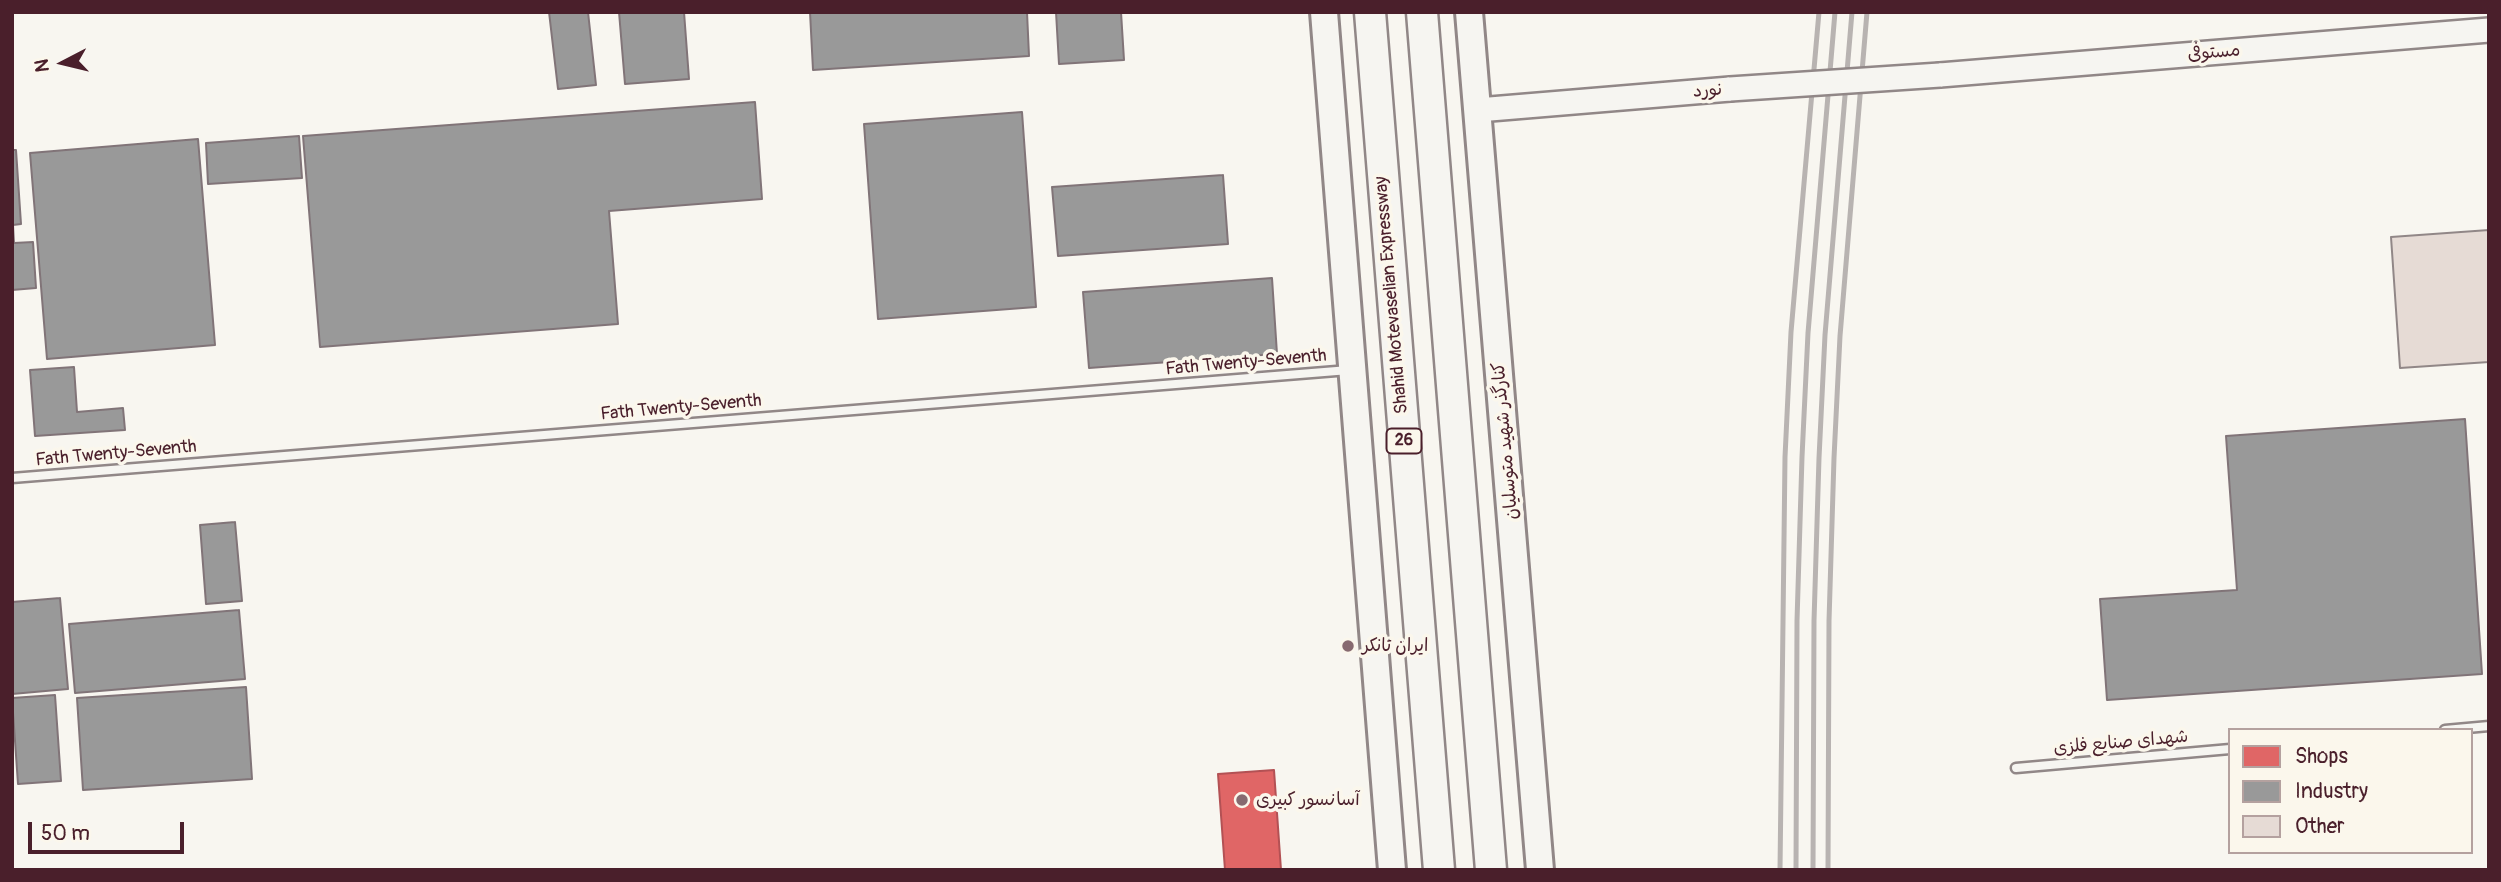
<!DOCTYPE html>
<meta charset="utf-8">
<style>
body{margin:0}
#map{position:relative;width:2501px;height:882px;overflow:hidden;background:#f8f6f0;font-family:Pangolin,sans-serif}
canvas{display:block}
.frame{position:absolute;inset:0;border:14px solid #4a1f2b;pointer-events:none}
.legend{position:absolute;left:2228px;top:728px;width:245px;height:126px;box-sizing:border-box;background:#fbf7ec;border:2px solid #b4a19f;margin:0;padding:9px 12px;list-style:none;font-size:21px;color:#4a1f2b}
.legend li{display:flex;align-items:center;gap:14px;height:35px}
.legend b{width:35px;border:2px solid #b4a19f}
.north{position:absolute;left:28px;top:28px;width:70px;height:70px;-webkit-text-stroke:5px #fbf7ec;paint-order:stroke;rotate:263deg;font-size:19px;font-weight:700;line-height:28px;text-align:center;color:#4a1f2b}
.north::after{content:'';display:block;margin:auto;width:24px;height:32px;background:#4a1f2b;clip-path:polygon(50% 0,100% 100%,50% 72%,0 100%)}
.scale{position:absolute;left:28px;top:822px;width:156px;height:32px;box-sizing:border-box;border:4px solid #4a1f2b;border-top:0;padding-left:9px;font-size:21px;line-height:24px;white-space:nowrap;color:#4a1f2b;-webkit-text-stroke:5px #fbf7ec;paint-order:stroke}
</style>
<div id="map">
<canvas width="2501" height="882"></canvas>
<div class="frame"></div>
<ul class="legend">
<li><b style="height:19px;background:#e06666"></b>Shops</li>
<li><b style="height:19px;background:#999"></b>Industry</li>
<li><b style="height:19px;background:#e6dbd5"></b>Other</li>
</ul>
<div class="north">N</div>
<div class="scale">50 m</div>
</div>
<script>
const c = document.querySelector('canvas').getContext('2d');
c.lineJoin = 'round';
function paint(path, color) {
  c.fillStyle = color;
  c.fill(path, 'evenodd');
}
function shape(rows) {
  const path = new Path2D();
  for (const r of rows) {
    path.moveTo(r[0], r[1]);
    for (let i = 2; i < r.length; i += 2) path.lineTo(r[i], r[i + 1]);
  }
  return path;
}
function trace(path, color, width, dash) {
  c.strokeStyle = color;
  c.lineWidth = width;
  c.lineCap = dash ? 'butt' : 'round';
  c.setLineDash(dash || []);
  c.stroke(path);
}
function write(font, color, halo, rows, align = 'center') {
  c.font = font + ' Pangolin,"Playpen Sans Arabic",sans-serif';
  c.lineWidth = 7;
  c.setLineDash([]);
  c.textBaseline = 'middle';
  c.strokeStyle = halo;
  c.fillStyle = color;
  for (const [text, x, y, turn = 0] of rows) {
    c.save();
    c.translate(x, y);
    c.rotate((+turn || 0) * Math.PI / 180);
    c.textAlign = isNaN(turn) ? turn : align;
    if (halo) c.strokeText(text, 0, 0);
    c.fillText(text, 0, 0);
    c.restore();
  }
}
const shops = shape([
 [1274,770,1281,870,1225,870,1218,774,1274,770]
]);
const industry = shape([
 [549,12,588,12,596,85,558,89,549,12],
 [619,12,684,12,689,79,625,84,619,12],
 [810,12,1027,12,1029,56,813,70,810,12],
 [1056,12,1121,12,1124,60,1059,64,1056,12],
 [755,102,762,199,609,211,618,324,320,347,303,136,755,102],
 [1022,112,1036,307,878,319,864,124,1022,112],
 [299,136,302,178,208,184,206,143,299,136],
 [198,139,215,345,47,359,30,153,198,139],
 [12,150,16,150,21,224,13,225,14,243,33,242,36,288,12,290,12,150],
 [1223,175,1228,244,1058,256,1052,187,1223,175],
 [1272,278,1277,354,1089,368,1083,292,1272,278],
 [74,367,77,412,123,408,125,430,35,436,30,370,74,367],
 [2465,419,2482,674,2107,700,2100,599,2237,590,2226,436,2465,419],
 [235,522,242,601,206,604,200,525,235,522],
 [60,598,68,689,12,694,12,602,60,598],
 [239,610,245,679,75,693,69,624,239,610],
 [246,687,252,779,83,790,77,698,246,687],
 [55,695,61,781,18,784,12,698,55,695]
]);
const building = shape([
 [2489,230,2489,362,2400,368,2391,237,2489,230]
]);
const lane = shape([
 [12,478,1349,370],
 [2445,730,2489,726],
 [2016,768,2230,749]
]);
const secondary = shape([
 [1940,75,2489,30],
 [1478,110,1730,89]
]);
const primary = shape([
 [1324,12,1392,870],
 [1469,12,1540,870]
]);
const highway = shape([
 [1370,12,1439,870],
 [1422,12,1491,870]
]);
const rail = shape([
 [1780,870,1785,457,1791,332,1819,12],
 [1796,870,1797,621,1802,457,1808,333,1835,12],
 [1813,870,1814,621,1819,458,1825,335,1852,12],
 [1828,870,1829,621,1834,458,1840,336,1867,12]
]);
const secondaryBridge = shape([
 [1730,89,1940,75]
]);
const markers = [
 [1348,646,7,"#876a70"],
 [1242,800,7,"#876a70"]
];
const shields = [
 [1404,441,35]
];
const shieldNames = [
 ["26",1404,441]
];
const streetNames = [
 ["مستوفی",2214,53,-5],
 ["نورد",1708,91,-5],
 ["Shahid Motevaselian Expressway",1392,295,-95],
 ["Fath Twenty-Seventh",1246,363,-5],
 ["Fath Twenty-Seventh",681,408,-5],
 ["کنارگذر شهید متوسلیان",1506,441,-95],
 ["Fath Twenty-Seventh",116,454,-5],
 ["شهدای صنایع فلزی",2121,743,-5]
];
const poiNames = [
 ["ایران تانکر",1362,646],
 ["آسانسور کبیری",1256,800]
];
paint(shops, '#e06666');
trace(shops, '#b35154', 2);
paint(industry, '#999');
trace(industry, '#817478', 2);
paint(building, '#e6dbd5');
trace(building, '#918787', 2);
trace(lane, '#918787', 13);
trace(secondary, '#918787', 28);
trace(primary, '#918787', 32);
trace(highway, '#918787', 35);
trace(lane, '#f6f5f1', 8);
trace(secondary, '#f6f5f1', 23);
trace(primary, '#f6f5f1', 26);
trace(highway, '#f6f5f1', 30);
trace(rail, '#b8b3b1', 5);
trace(secondaryBridge, '#918787', 28, []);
trace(secondaryBridge, '#f6f5f1', 23);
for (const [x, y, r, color] of markers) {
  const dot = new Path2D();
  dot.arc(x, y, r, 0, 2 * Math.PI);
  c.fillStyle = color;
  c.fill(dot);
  trace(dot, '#fbf7ec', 2.5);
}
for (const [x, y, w] of shields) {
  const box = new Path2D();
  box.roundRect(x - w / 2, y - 12.5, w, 25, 5);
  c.fillStyle = '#fbf7ec';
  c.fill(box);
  trace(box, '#4a1f2b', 2);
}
write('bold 16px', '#4a1f2b', null, shieldNames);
write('18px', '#4a1f2b', '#fbf7ec', streetNames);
write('18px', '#4a1f2b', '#fbf7ec', poiNames, 'left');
</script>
